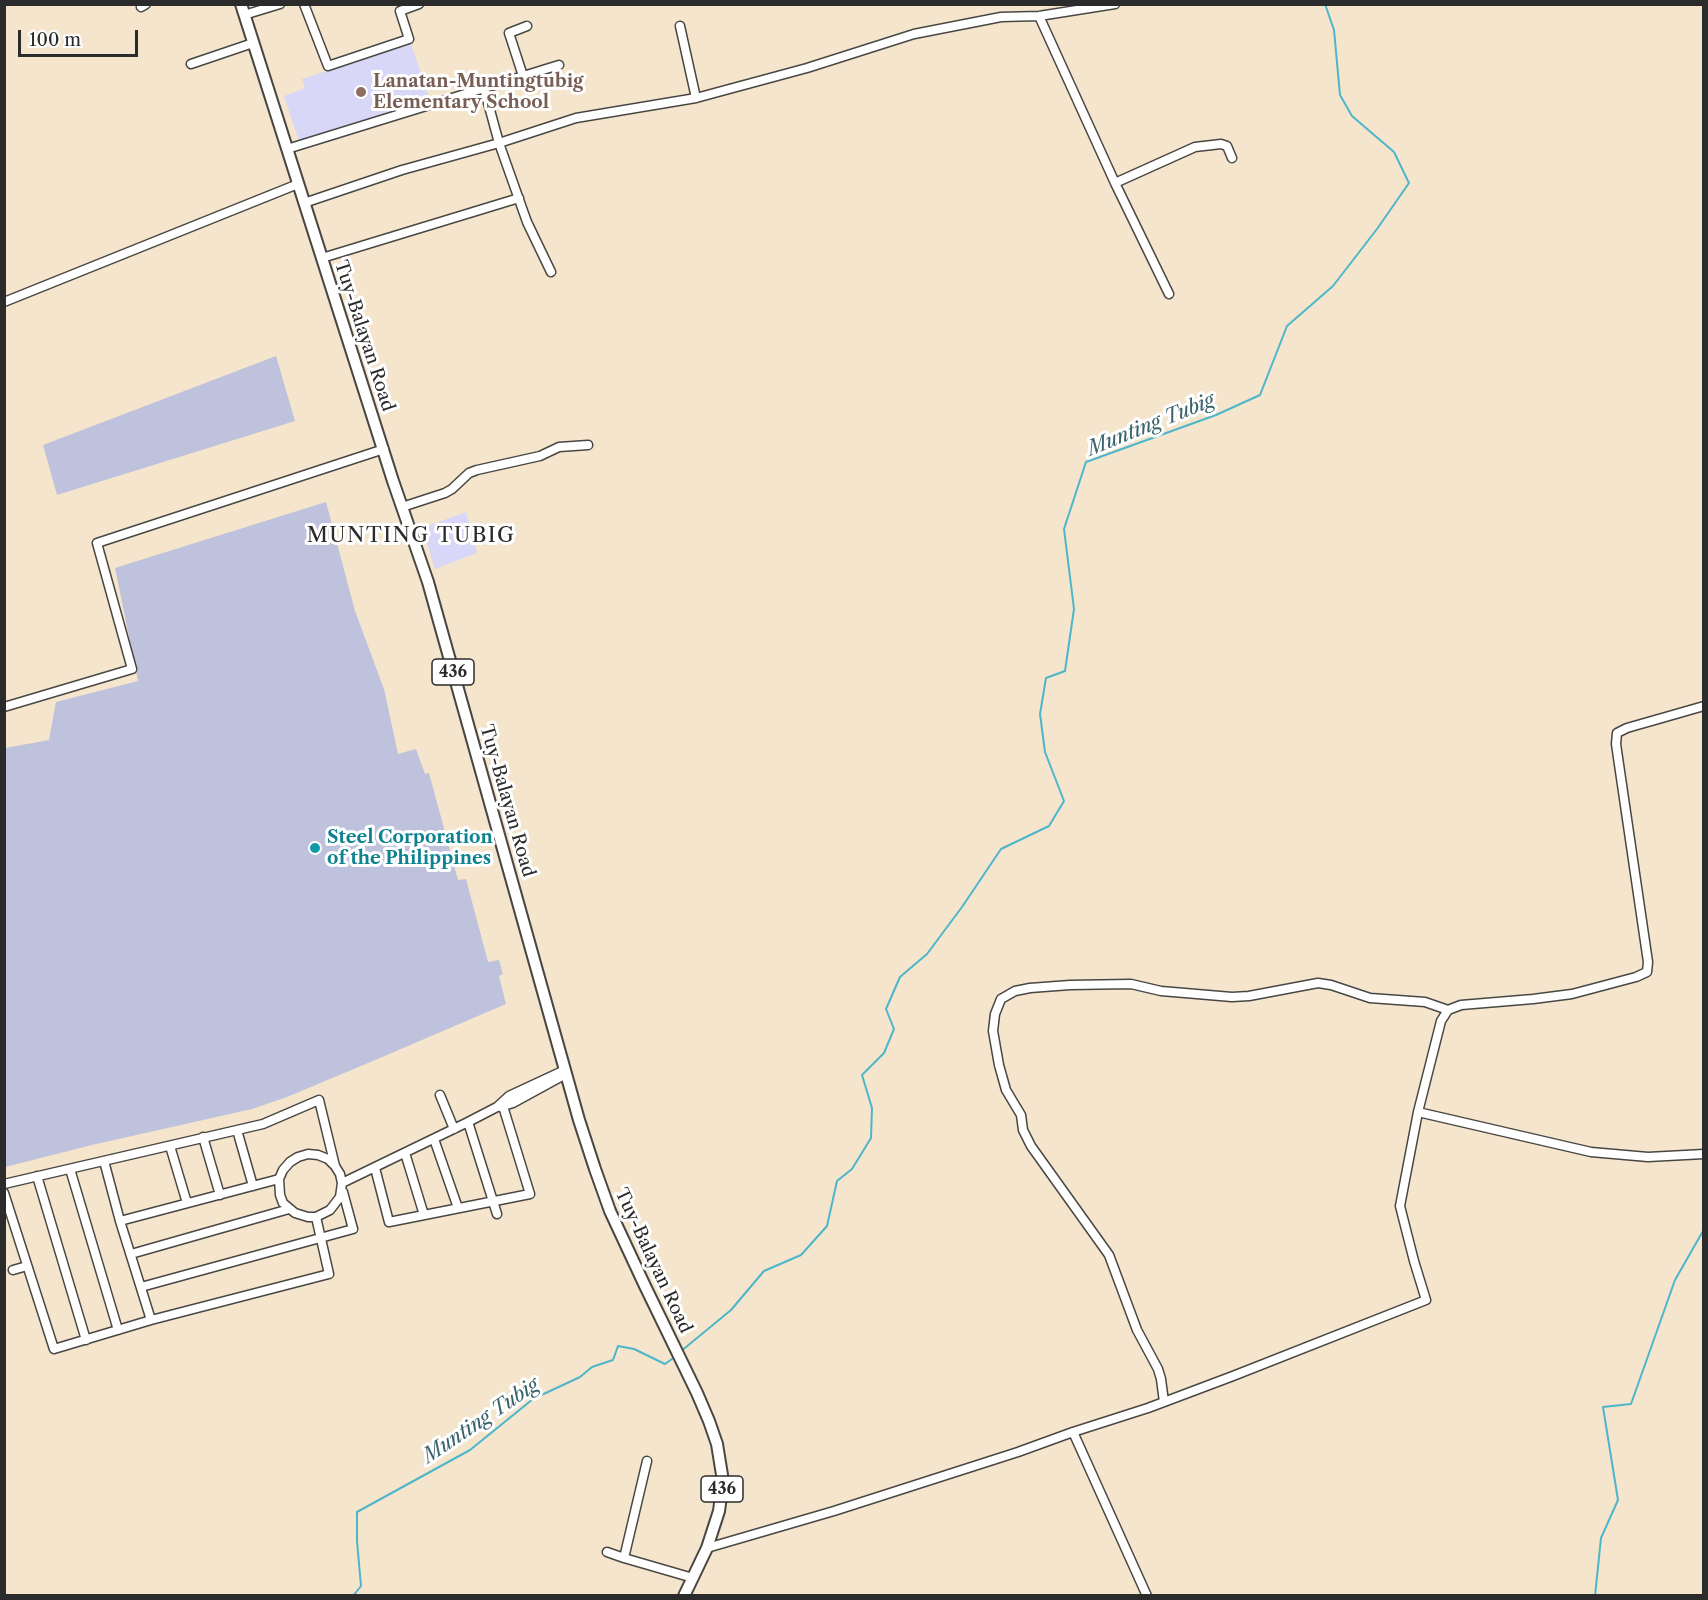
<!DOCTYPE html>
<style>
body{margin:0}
#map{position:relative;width:1708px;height:1600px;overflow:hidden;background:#f4e5cc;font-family:"Libre Caslon Text",serif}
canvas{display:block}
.frame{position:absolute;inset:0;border:6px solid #2b2b2b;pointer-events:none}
.scale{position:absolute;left:18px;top:30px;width:120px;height:27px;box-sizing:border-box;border:3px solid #2b2b2b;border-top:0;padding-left:8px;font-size:18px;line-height:21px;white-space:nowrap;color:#2b2b2b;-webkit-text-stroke:4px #fff;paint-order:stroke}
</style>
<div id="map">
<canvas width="1708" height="1600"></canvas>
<div class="frame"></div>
<div class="scale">100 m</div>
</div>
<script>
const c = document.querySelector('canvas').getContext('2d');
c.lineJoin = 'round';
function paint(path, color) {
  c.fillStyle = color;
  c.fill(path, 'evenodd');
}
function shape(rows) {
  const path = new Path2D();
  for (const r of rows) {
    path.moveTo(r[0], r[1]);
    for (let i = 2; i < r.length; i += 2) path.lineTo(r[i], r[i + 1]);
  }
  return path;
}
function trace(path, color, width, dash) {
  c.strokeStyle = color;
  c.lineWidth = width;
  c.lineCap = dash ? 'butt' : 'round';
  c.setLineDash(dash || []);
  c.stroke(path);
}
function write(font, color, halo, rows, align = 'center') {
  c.font = font + ' "Libre Caslon Text",serif';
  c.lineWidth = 6;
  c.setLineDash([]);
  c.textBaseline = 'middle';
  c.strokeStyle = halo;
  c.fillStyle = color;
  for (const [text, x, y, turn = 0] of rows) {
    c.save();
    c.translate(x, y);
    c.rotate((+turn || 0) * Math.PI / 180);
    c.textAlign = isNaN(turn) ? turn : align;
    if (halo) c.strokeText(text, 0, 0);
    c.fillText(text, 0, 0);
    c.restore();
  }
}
const built = shape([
 [411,44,430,99,300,144,284,96,305,88,302,79],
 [466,512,477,553,435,569,422,528]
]);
const industrial = shape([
 [276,356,295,421,57,495,43,445],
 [326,502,355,611,384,689,398,754,416,749,425,774,429,773,458,880,466,879,488,962,499,960,503,974,499,976,506,1004,380,1058,287,1097,252,1109,92,1145,5,1167,5,748,49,740,56,702,138,681,115,568]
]);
const stream = shape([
 [680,1352,731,1310,764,1271,801,1255,827,1226,837,1181,852,1169,871,1138,872,1108,862,1075,884,1053,894,1029,886,1009,900,977,927,954,962,907,1001,849,1049,826,1064,801,1045,752,1040,714,1046,678,1065,671,1074,609,1064,529,1086,462,1216,415,1260,395,1287,326,1333,286,1377,229,1409,183,1394,152,1352,116,1340,95,1334,30,1325,4],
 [353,1596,361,1586,357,1541,357,1512,470,1450,533,1399,580,1377,592,1367,613,1360,618,1346,634,1349,665,1364,676,1356],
 [1595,1596,1601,1538,1618,1500,1603,1407,1631,1404,1675,1280,1703,1231,1704,1227]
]);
const minor = shape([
 [304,4,328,66,409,39,400,11,419,4],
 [141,7,146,4],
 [244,15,280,4],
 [1039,16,1115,183,1169,294],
 [680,26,696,98],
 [191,64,253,43],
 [523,76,509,33,527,26],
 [484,88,499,143,527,222,551,272],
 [287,149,559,65],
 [1115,183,1195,147,1221,144,1227,146,1232,158],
 [304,203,402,170,499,143,576,118,696,98,807,68,914,34,1001,17,1039,16,1115,4],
 [322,258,519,198],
 [4,302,298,184],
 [402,507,445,493,452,489,469,473,477,470,540,456,559,447,588,445],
 [4,707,132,669,97,543,384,449],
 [440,1095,454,1129],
 [500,1107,513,1103,566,1074],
 [1418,1112,1441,1021,1448,1010,1461,1005,1533,999,1572,994,1636,977,1647,972,1648,962,1616,744,1617,733,1627,728,1704,706],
 [468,1122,497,1214],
 [237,1130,253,1186],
 [203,1137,220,1195],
 [434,1139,458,1208],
 [170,1146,187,1203],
 [405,1153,424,1215],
 [104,1161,120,1221,151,1320],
 [375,1168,389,1222,530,1194,502,1103],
 [70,1169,118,1330],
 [37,1176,86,1340],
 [342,1183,468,1122,497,1107,509,1096,565,1070],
 [4,1184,263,1124,319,1100,335,1166,340,1174,342,1183,340,1197,330,1210,316,1217,308,1217,295,1213,283,1203,280,1195,279,1179,283,1170,290,1162,298,1157,308,1154,318,1155,328,1159,335,1166],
 [4,1193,54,1349,151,1320,329,1274,316,1217],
 [120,1221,279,1179],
 [131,1254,289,1209],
 [13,1270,27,1266],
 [141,1287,353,1229,343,1192],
 [1164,1402,1161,1379,1158,1369,1137,1330,1109,1255,1031,1146,1023,1130,1021,1115,1006,1090,999,1065,993,1031,995,1014,1001,999,1015,991,1030,988,1070,985,1131,984,1161,991,1232,997,1249,996,1318,983,1331,985,1370,998,1425,1002,1448,1010],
 [1073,1432,1147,1596],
 [647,1461,624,1558,693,1578],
 [707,1548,834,1511,1018,1452,1073,1432,1148,1408,1233,1376,1426,1300,1414,1261,1400,1206,1418,1112,1591,1152,1648,1157,1704,1154],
 [607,1552,624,1558]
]);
const major = shape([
 [241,4,393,481,428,582,579,1120,595,1169,610,1211,645,1286,697,1393,709,1421,717,1444,723,1481,719,1511,707,1548,684,1596]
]);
const markers = [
 [361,92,6,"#8d6e63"],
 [315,848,6,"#0f9aa8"]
];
const shields = [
 [453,672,42],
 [722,1489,42]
];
const shieldNames = [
 ["436",453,672],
 ["436",722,1489]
];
const educationNames = [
 ["Lanatan-Muntingtubig",373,82],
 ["Elementary School",373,103]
];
const streetNames = [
 ["Tuy-Balayan Road",364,336,72],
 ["Tuy-Balayan Road",507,801,74],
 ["Tuy-Balayan Road",653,1261,65]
];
const cultureNames = [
 ["Steel Corporation",327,838],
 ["of the Philippines",327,859]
];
const waterNames = [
 ["Munting Tubig",1151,425,-22],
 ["Munting Tubig",481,1421,-34]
];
const quarterNames = [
 ["MUNTING TUBIG",411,536]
];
paint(built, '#d8d7f8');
paint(industrial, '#bfc2dd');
trace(stream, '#4db6ca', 2);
trace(minor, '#494743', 11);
trace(major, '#494743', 14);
trace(minor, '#fff', 8);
trace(major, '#fff', 10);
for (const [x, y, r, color] of markers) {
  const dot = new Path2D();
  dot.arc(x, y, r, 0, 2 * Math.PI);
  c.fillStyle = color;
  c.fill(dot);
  trace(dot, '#fff', 2);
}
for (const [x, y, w] of shields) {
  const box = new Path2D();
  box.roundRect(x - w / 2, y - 13, w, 26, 4.5);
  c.fillStyle = '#fff';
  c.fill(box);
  trace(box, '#2b2b2b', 1.5);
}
write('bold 16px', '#2b2b2b', null, shieldNames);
write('bold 18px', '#785e54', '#fff', educationNames, 'left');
write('18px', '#2b2b2b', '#fff', streetNames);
write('bold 18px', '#0d838f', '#fff', cultureNames, 'left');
write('italic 20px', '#39636b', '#fff', waterNames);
c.letterSpacing = '1.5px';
write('21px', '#2b2b2b', '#fff', quarterNames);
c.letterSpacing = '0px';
</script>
